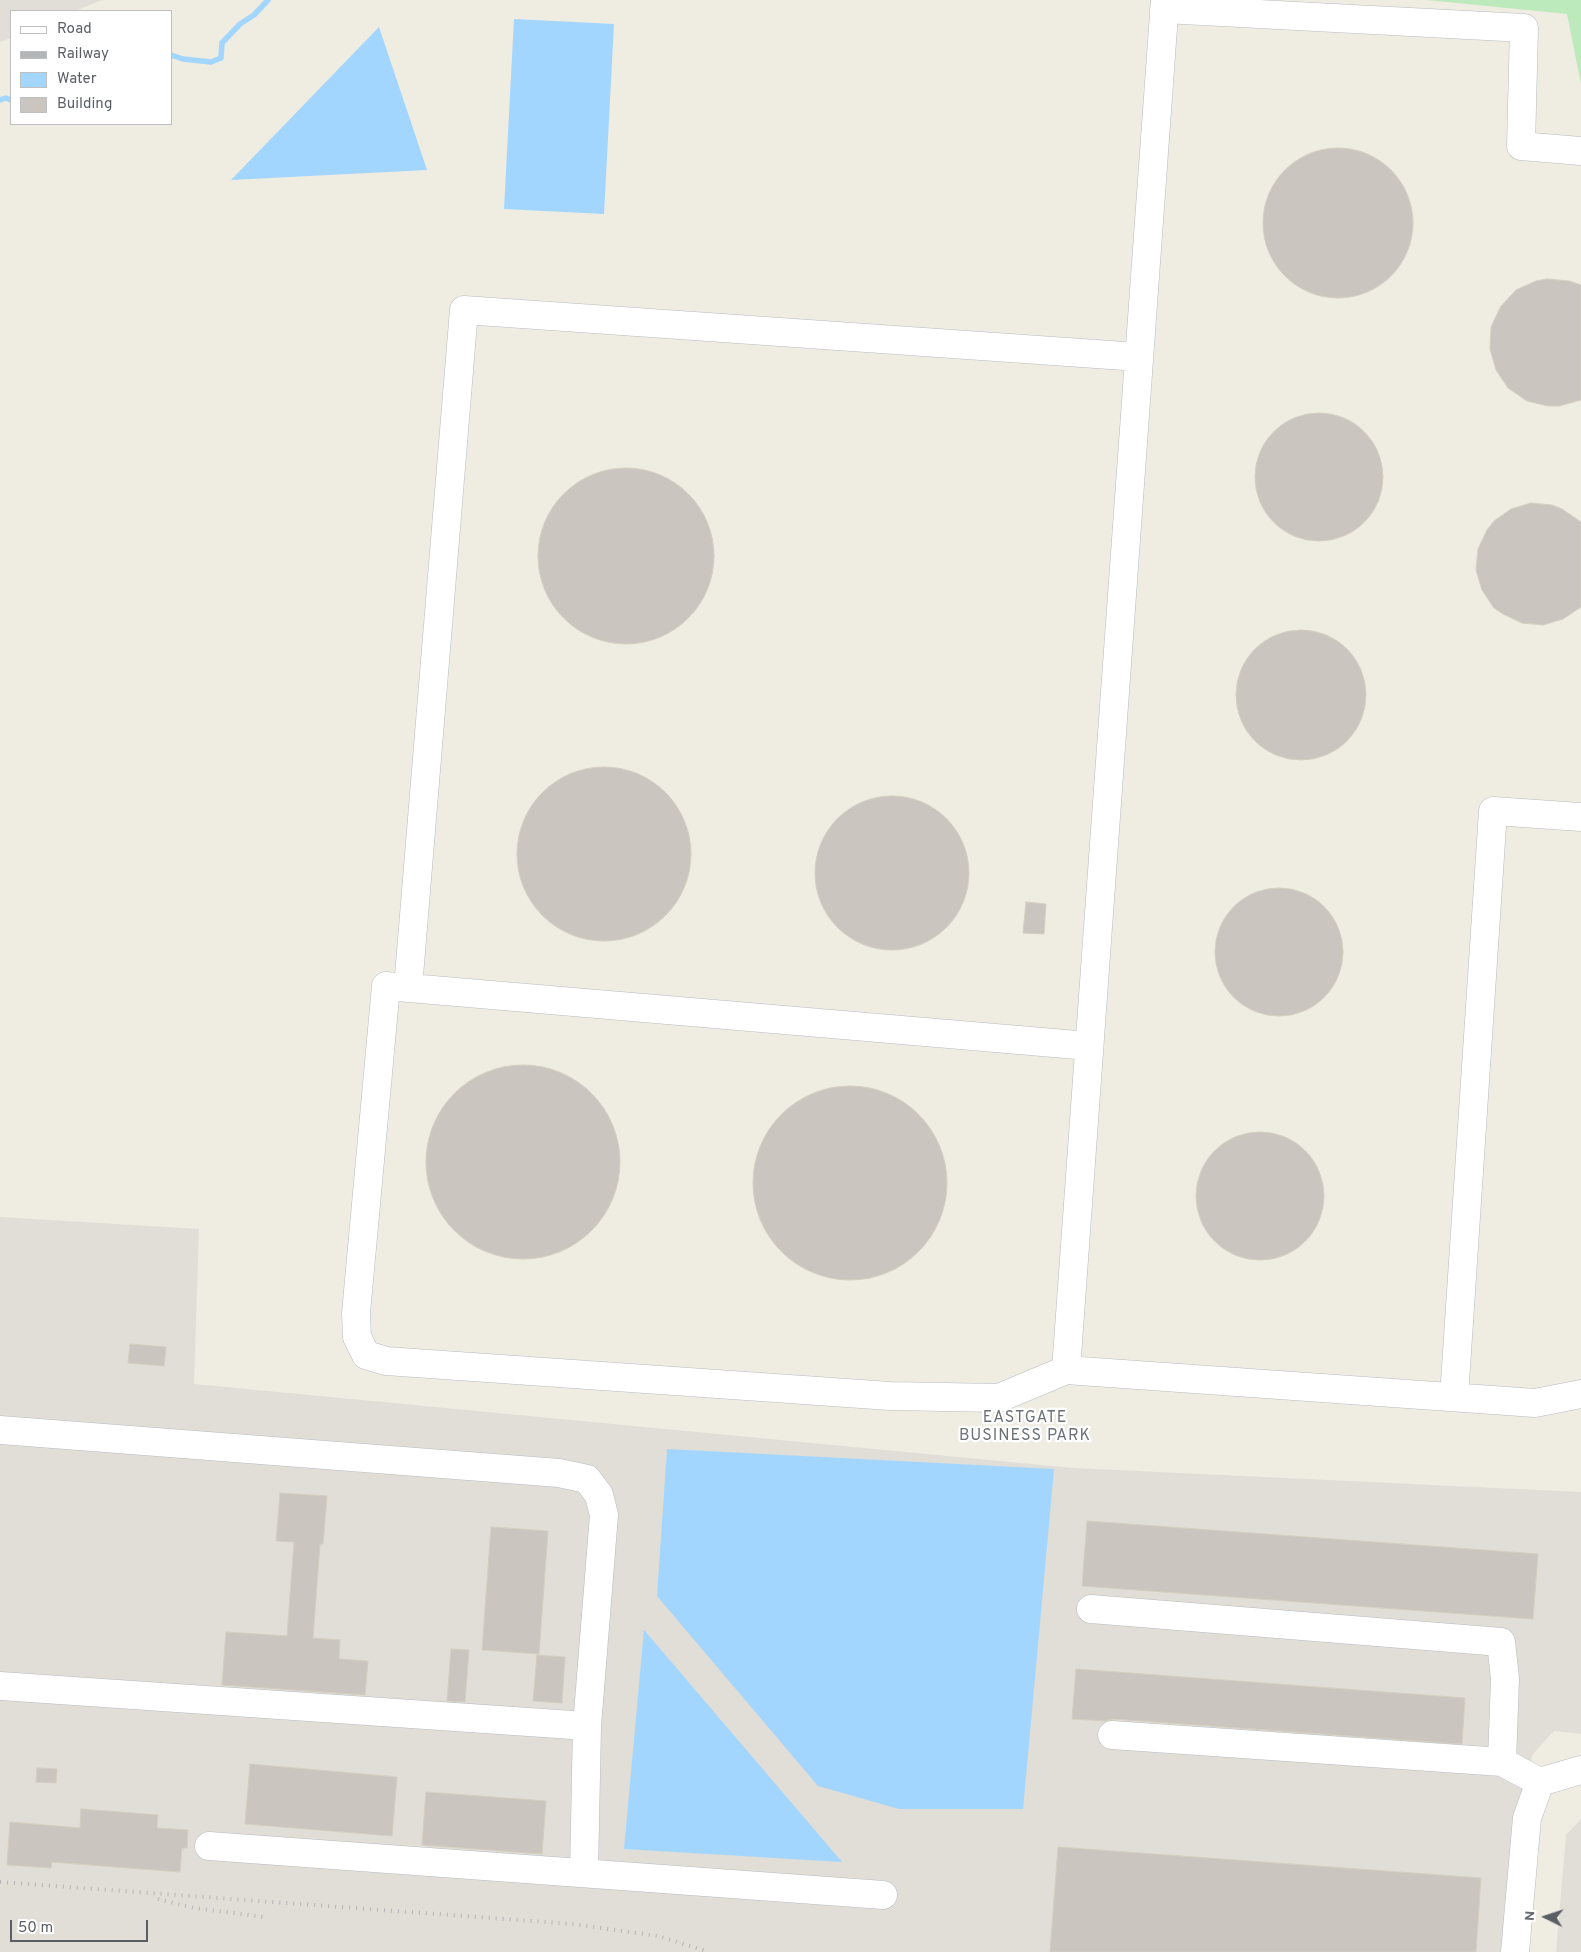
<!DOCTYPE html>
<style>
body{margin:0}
#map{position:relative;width:1581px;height:1952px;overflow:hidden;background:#efece2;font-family:Overpass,sans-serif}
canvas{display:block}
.legend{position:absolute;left:10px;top:10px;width:162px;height:115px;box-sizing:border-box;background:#fff;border:1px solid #bdbfc1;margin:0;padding:6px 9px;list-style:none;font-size:15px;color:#5b5f65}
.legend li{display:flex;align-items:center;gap:10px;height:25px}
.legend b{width:25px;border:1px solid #bdbfc1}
.north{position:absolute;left:1521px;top:1892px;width:50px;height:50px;-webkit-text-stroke:4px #fff;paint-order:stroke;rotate:274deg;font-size:14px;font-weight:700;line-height:20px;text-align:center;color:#5b5f65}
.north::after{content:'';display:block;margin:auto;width:18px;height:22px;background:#5b5f65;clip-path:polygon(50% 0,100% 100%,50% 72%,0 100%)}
.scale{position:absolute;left:10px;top:1920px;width:138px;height:22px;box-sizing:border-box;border:2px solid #5b5f65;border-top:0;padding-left:6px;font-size:15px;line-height:18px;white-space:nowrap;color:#5b5f65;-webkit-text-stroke:4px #fff;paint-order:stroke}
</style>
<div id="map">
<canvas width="1581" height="1952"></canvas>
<ul class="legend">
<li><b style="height:6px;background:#fff"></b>Road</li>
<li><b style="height:6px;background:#b4b5b6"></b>Railway</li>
<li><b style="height:14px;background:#a2d6ff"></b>Water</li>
<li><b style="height:14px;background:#cac6bf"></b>Building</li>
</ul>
<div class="north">N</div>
<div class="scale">50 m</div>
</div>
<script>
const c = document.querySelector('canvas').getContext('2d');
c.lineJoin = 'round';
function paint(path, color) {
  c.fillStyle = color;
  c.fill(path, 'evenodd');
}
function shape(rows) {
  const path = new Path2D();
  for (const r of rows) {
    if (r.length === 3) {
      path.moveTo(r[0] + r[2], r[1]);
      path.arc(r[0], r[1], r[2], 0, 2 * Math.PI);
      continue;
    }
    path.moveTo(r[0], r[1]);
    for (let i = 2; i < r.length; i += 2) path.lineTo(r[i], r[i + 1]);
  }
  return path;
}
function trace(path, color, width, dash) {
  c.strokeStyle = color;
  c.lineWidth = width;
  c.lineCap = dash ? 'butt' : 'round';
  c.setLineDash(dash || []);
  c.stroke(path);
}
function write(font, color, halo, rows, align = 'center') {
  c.font = font + ' Overpass,sans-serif';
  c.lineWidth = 4.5;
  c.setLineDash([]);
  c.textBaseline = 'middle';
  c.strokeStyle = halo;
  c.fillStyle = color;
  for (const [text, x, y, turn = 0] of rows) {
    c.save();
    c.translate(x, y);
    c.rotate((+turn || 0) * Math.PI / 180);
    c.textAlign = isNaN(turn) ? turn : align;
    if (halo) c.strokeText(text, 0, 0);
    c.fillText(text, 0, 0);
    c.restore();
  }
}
const industrial = shape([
 [0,0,102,0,75,11,11,11,11,38,0,42],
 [0,1217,199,1229,194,1384,1073,1468,1581,1492,1581,1734,1554,1731,1532,1755,1508,1952,0,1952],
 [1581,1819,1581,1952,1556,1952,1566,1835]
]);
const green = shape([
 [1427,0,1581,0,1581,84,1567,14]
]);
const water = shape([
 [514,19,614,24,604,214,504,209],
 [379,27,427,170,231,180],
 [667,1449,1054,1469,1023,1809,899,1809,818,1786,657,1596],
 [644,1630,842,1862,624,1849]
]);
const stream = shape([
 [171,55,183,59,211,62,221,58,222,43,240,24,254,15,268,0],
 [0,100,6,98,11,100]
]);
const building = shape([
 [1338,223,75],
 [1547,279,1569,281,1581,285,1581,400,1559,406,1548,406,1527,401,1508,388,1496,370,1490,349,1491,327,1501,306,1516,290,1536,281,1547,279],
 [1319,477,64],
 [626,556,88],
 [1531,503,1552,505,1562,509,1581,522,1581,607,1563,619,1543,625,1522,623,1503,614,1494,608,1482,590,1476,570,1478,549,1487,530,1494,521,1511,509,1531,503],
 [1301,695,65],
 [604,854,87],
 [892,873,77],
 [1279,952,64],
 [1026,902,1046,904,1044,934,1023,933,1026,902],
 [523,1162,97],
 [850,1183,97],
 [1260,1196,64],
 [130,1344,166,1347,164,1366,128,1363,130,1344],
 [280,1493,327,1496,323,1544,320,1544,313,1638,340,1640,339,1659,368,1661,365,1695,222,1685,226,1632,287,1636,294,1542,276,1541,280,1493],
 [1087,1521,1538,1554,1533,1619,1082,1586,1087,1521],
 [491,1527,548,1531,539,1654,482,1650,491,1527],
 [451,1649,469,1650,465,1702,447,1701,451,1649],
 [537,1655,565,1657,562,1703,533,1701,537,1655],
 [1076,1669,1465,1698,1462,1744,1113,1719,1105,1721,1072,1719,1076,1669],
 [250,1764,397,1777,392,1836,245,1824,250,1764],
 [37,1768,57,1769,56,1783,36,1782,37,1768],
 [426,1792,546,1801,542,1854,422,1845,426,1792],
 [81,1809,158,1815,157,1828,188,1830,187,1848,182,1848,180,1872,52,1862,51,1868,7,1865,10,1822,80,1828,81,1809],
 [1058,1847,1481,1878,1476,1952,1050,1952,1058,1847]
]);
const minor = shape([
 [1164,9,1524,28,1521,146,1581,151],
 [408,988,464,310,1139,357],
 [1089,1046,386,986,356,1313,357,1337,366,1355,386,1361,890,1396,999,1398,1066,1370,1165,0],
 [1066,1370,1535,1403,1581,1394],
 [1454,1397,1493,811,1581,817],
 [0,1430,559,1473,587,1479,599,1495,604,1515,587,1726],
 [1091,1609,1501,1642,1505,1679,1502,1762,1540,1782],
 [0,1686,587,1726,584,1873],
 [1112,1735,1502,1762],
 [1540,1782,1581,1770],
 [209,1846,883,1895],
 [1515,1952,1527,1818,1540,1782]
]);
const rail = shape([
 [0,1882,573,1924,658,1936,709,1952],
 [158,1899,194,1908,264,1917]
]);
const neighbourhoodNames = [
 ["EASTGATE",1025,1419],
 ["BUSINESS PARK",1025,1437]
];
paint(industrial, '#e0ded7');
paint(green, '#bceabc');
paint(water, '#a2d6ff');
trace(stream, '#a2d6ff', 5.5);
paint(building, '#cac6bf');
trace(building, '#d5cec0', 1);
trace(minor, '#b8bbc0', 29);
trace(minor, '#fff', 28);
trace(rail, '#b4b5b6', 4, [1, 6]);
c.letterSpacing = '1px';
write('16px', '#6b7177', '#fff', neighbourhoodNames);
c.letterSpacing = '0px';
</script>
